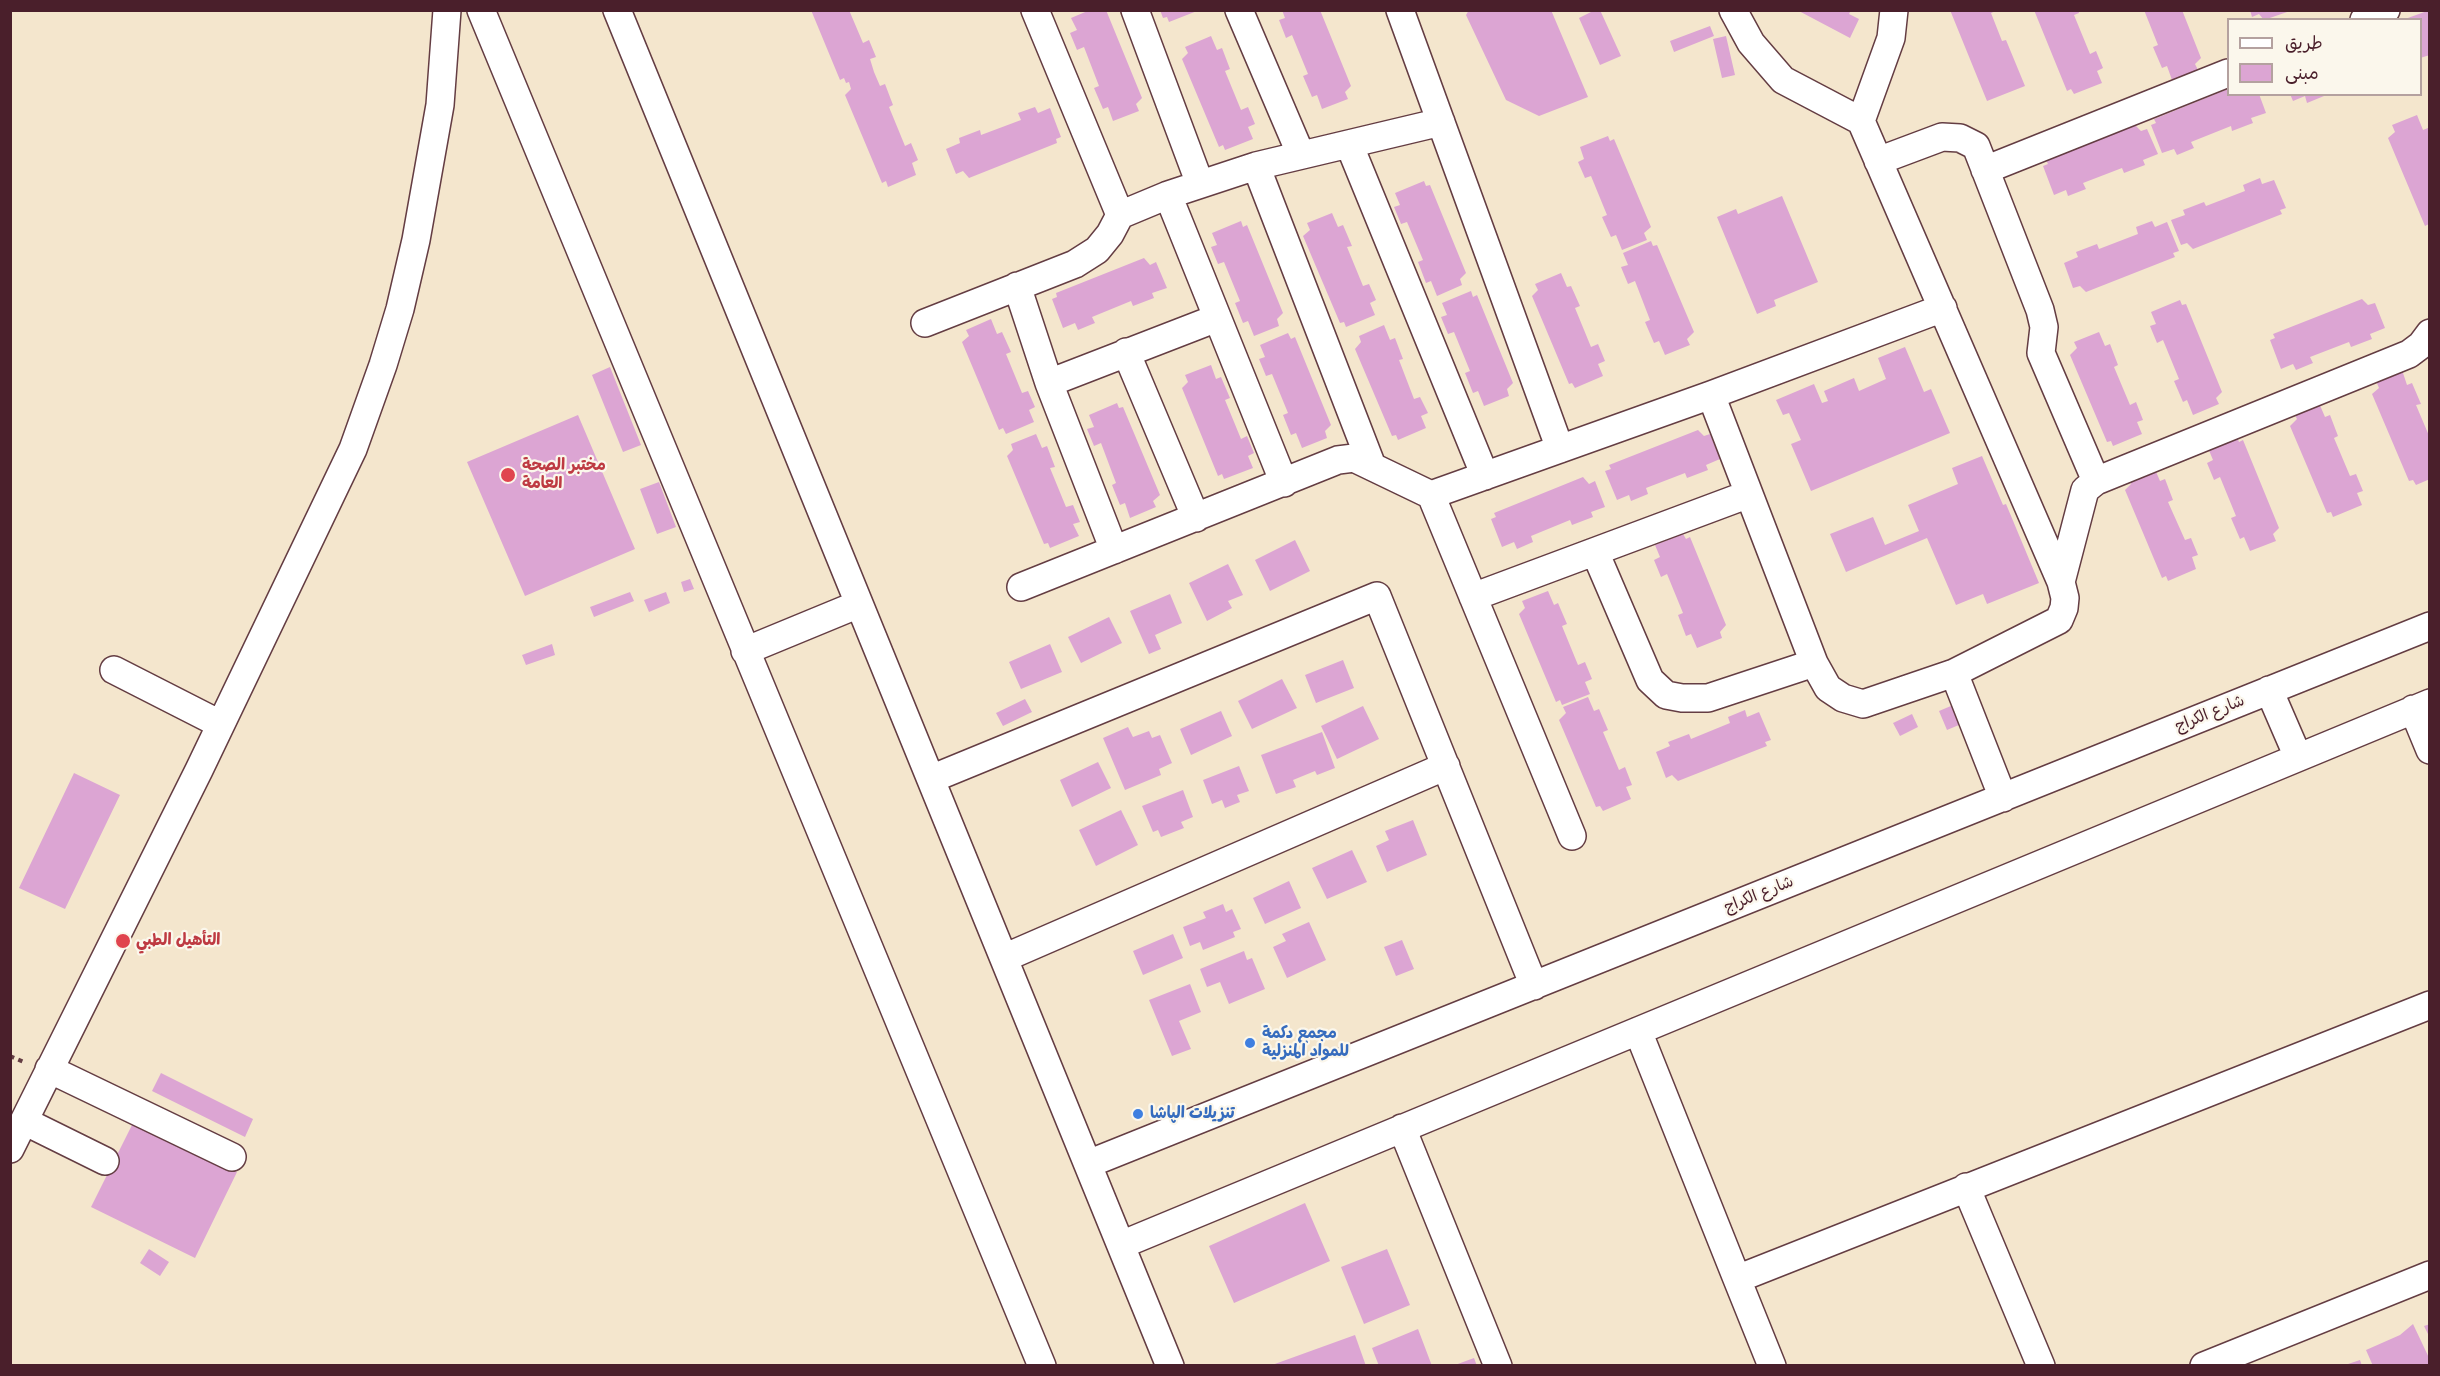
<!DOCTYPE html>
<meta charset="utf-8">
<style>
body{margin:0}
#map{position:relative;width:2440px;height:1376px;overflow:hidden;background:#f4e6cd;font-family:Sriracha,"Playpen Sans Arabic",sans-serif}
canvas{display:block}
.frame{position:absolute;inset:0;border:12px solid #4a1f2b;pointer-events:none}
.legend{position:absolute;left:2227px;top:18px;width:195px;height:78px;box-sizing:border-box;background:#fbf7ec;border:2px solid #b4a19f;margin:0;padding:8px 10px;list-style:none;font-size:18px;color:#4a1f2b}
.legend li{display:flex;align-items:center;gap:12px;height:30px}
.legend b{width:30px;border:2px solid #b4a19f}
</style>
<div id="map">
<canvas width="2440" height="1376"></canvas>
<div class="frame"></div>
<ul class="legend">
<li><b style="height:8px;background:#fff"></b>طريق</li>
<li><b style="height:16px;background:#dca5d3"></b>مبنى</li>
</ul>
</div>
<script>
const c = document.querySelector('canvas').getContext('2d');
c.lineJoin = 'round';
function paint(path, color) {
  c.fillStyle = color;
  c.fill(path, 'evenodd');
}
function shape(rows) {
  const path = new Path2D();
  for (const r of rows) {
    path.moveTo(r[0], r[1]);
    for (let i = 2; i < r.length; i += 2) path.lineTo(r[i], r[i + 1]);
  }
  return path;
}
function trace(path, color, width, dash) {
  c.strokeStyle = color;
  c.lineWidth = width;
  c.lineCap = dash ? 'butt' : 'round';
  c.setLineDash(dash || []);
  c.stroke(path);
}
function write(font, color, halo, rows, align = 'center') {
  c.font = font + ' Sriracha,"Playpen Sans Arabic",sans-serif';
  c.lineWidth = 4.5;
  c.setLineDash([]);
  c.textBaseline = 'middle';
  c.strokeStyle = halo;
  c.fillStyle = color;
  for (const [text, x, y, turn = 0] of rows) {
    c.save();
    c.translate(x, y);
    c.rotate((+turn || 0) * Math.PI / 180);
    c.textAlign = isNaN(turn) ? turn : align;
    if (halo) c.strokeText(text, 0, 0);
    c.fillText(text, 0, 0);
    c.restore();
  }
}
const building = shape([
 [811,10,849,10,863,43,869,40,876,57,870,59,874,72,880,86,885,84,893,105,889,107,905,146,911,143,918,160,912,163,916,175,888,187,886,181,882,183,845,95,851,89,849,82,846,83,844,78,840,80],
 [1090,10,1106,10,1142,98,1136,104,1139,111,1113,121,1108,107,1103,109,1094,88,1099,86,1084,47,1077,50,1070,33,1077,30,1071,18],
 [1160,10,1197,10,1197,11,1169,22,1167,17,1163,18],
 [1282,10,1320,10,1351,86,1345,92,1348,99,1322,109,1317,95,1312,97,1303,76,1308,74,1292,35,1286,38,1279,20,1285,18],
 [1469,10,1551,10,1588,97,1539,116,1506,100,1466,15],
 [1595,10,1600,10,1621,56,1600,65,1579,18],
 [1797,10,1851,10,1849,14,1859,19,1850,38],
 [1950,10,1998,10,1991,13,2002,41,2006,40,2025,86,1987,101],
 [2034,10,2078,10,2079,13,2074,15,2090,54,2096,51,2103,68,2097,71,2102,83,2074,94,2071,89,2067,91],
 [2144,10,2182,10,2201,58,2195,64,2198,70,2172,80,2167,66,2162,68,2153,47,2158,45],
 [2250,10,2290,10,2290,11,2264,20,2259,14,2252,17],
 [2430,10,2430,55,2420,58,2420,20,2405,19],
 [1710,26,1714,36,1674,52,1670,41],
 [1211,36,1217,50,1222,48,1230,69,1225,71,1241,110,1248,107,1255,124,1248,127,1253,139,1225,150,1223,145,1219,147,1182,59,1188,53,1185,47],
 [1726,36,1735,75,1722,78,1713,39],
 [2228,89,2228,94,2259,94,2266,113,2251,118,2253,123,2232,131,2231,126,2191,142,2194,148,2177,155,2174,149,2162,153,2151,125,2156,123,2154,119],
 [2290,94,2324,94,2324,96,2307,103,2305,96,2293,101],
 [1035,107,1038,113,1050,108,1061,137,1056,139,1057,143,969,178,963,171,956,174,946,149,960,143,959,138,980,130,981,135,1021,120,1018,113],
 [2417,115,2423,130,2428,128,2429,132,2429,224,2425,226,2388,138,2395,132,2392,125],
 [2135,125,2141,131,2147,129,2158,154,2143,160,2145,165,2124,173,2122,168,2083,183,2086,189,2068,196,2066,190,2054,195,2043,166,2048,164,2046,160],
 [1608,136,1610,141,1614,139,1651,227,1644,233,1647,240,1622,250,1616,235,1611,237,1602,217,1607,215,1591,176,1585,178,1578,162,1584,159,1580,147],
 [2260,178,2262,184,2274,180,2286,208,2280,210,2282,214,2193,249,2187,243,2181,245,2171,220,2185,215,2183,210,2204,202,2206,206,2245,191,2243,185],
 [1424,181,1426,186,1430,185,1466,273,1460,279,1462,285,1437,296,1431,281,1426,283,1418,262,1423,260,1407,222,1401,224,1394,207,1400,205,1395,193],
 [1782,196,1818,282,1774,300,1776,306,1757,314,1717,217,1736,209,1738,214],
 [1332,213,1338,227,1343,225,1352,246,1347,247,1363,286,1369,284,1376,300,1370,303,1375,315,1346,327,1344,322,1340,323,1303,236,1310,230,1307,223],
 [1241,221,1243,227,1247,225,1283,313,1277,319,1279,326,1254,336,1248,321,1243,323,1235,303,1240,301,1224,262,1218,264,1211,247,1217,245,1212,233],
 [2152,221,2155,227,2167,222,2179,251,2173,253,2175,257,2086,292,2080,286,2073,288,2064,263,2078,257,2076,252,2097,244,2099,249,2138,234,2136,227],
 [1651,241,1653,246,1657,245,1694,332,1687,339,1690,345,1665,355,1659,341,1654,343,1645,322,1650,320,1635,281,1628,284,1621,267,1628,265,1623,253],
 [1144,258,1150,265,1156,262,1167,288,1152,293,1154,298,1133,306,1131,301,1092,317,1095,323,1078,330,1075,323,1063,328,1052,299,1057,297,1056,293],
 [1561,273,1567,287,1571,286,1580,306,1575,308,1591,347,1598,344,1605,361,1598,364,1603,376,1575,388,1572,383,1569,384,1532,296,1538,290,1535,284],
 [1471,291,1473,297,1477,295,1513,383,1507,389,1509,396,1484,406,1478,391,1473,393,1465,373,1470,371,1454,332,1448,334,1441,317,1447,315,1442,303],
 [2362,299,2368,305,2375,303,2385,328,2370,334,2372,339,2351,347,2349,342,2310,357,2313,363,2296,370,2293,364,2281,369,2270,340,2275,338,2273,334],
 [2180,300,2182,305,2186,304,2222,392,2216,398,2219,404,2193,415,2187,400,2183,402,2174,381,2179,379,2163,340,2157,343,2150,326,2156,324,2151,312],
 [991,319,997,334,1002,332,1011,352,1006,354,1022,393,1028,391,1035,407,1029,410,1034,422,1006,434,1003,428,999,430,962,342,969,336,966,330],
 [1384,325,1390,340,1395,338,1403,359,1399,360,1414,399,1420,397,1428,413,1421,416,1426,428,1398,440,1396,435,1392,436,1355,349,1361,342,1359,336],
 [2099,332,2105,346,2110,344,2118,365,2114,367,2130,405,2136,402,2143,420,2137,422,2142,434,2113,446,2111,441,2107,442,2070,355,2077,348,2074,342],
 [1288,333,1291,339,1295,337,1331,425,1325,431,1327,438,1302,448,1296,433,1291,435,1283,415,1288,413,1272,374,1266,376,1259,359,1265,357,1260,345],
 [1905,347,1924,392,1931,389,1950,433,1811,491,1791,444,1801,440,1789,413,1783,415,1776,400,1814,384,1822,403,1828,401,1824,391,1854,378,1859,391,1886,379,1878,358],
 [1211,365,1216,379,1221,377,1230,398,1225,400,1241,439,1247,436,1254,453,1248,456,1253,468,1224,479,1222,474,1218,476,1182,388,1188,382,1185,375],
 [610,367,641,445,623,452,592,375],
 [2402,370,2407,385,2412,383,2421,404,2416,405,2430,438,2430,479,2416,485,2413,480,2409,481,2372,394,2379,388,2376,381],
 [1117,403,1119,408,1123,407,1160,495,1153,501,1156,507,1130,518,1125,503,1120,505,1112,485,1116,483,1101,443,1094,446,1087,429,1094,427,1089,415],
 [2319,403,2325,417,2330,415,2338,436,2334,438,2350,476,2356,474,2363,491,2357,493,2362,505,2333,517,2331,512,2327,513,2290,426,2297,419,2294,413],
 [578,415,635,549,525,596,467,462],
 [1698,430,1704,436,1710,434,1720,459,1706,465,1708,470,1687,478,1685,473,1646,488,1648,494,1631,501,1629,495,1617,500,1605,471,1611,469,1609,465],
 [1036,434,1042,448,1047,446,1055,467,1050,468,1066,507,1073,505,1080,522,1073,524,1079,536,1050,548,1048,543,1044,544,1007,456,1013,450,1011,444],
 [2237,437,2239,442,2243,440,2279,528,2273,534,2276,541,2250,551,2244,537,2240,539,2231,518,2236,516,2220,477,2214,480,2207,463,2213,460,2208,448],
 [1982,456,2003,505,2006,504,2039,583,1987,604,1983,594,1956,605,1927,538,1846,572,1830,534,1873,517,1885,545,1919,531,1908,505,1958,484,1952,468],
 [2154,467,2160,481,2165,479,2173,500,2168,502,2185,540,2191,538,2198,555,2192,557,2196,569,2168,581,2166,576,2162,578,2125,490,2131,484,2129,477],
 [1583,477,1589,484,1595,481,1605,507,1591,512,1593,517,1572,525,1570,520,1531,536,1533,542,1517,549,1514,542,1502,547,1491,519,1496,517,1494,513],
 [659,482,676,527,657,534,640,489],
 [1683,534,1686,539,1690,537,1726,625,1720,632,1722,638,1697,648,1691,634,1686,636,1678,615,1683,613,1667,574,1661,577,1654,560,1660,557,1655,545],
 [1295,540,1310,571,1270,591,1255,560],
 [1228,564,1243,595,1228,601,1232,608,1207,621,1189,583],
 [690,579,694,589,684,592,681,582],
 [1548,591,1554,605,1558,603,1567,624,1562,626,1578,665,1585,662,1592,679,1585,682,1590,694,1562,705,1560,700,1556,702,1519,614,1525,608,1522,601],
 [630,592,634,601,594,617,590,607],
 [666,592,670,603,649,612,644,600],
 [1170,594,1182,623,1155,635,1161,649,1149,654,1130,611],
 [1109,617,1122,643,1081,663,1068,637],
 [552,644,555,655,526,665,522,655],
 [1050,644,1062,672,1021,689,1009,662],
 [1343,660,1354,688,1316,703,1305,675],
 [1282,679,1297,708,1252,729,1238,701],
 [1588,697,1594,711,1599,709,1608,730,1603,732,1619,770,1625,767,1632,785,1626,787,1631,799,1603,811,1600,806,1596,807,1559,720,1566,713,1563,707],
 [1025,699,1032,712,1003,726,996,713],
 [1958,703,1966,722,1947,730,1939,711],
 [1363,706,1379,739,1337,759,1321,726],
 [1745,710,1747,717,1759,712,1771,740,1765,742,1767,746,1678,781,1672,775,1666,778,1656,752,1670,746,1668,742,1689,734,1691,739,1730,723,1728,717],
 [1221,711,1232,736,1191,755,1180,729],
 [1912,714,1918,727,1900,736,1893,723],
 [1128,727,1133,737,1149,731,1152,738,1160,735,1172,763,1159,769,1161,775,1125,790,1103,738],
 [1322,732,1335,768,1317,775,1315,771,1293,780,1296,787,1276,794,1261,755],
 [1098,762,1111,788,1072,807,1060,780],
 [1239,766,1249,791,1237,795,1240,802,1225,808,1222,800,1212,804,1203,780],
 [74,773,120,795,65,909,19,888],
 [1183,790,1193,817,1181,822,1184,828,1161,837,1158,830,1153,832,1142,806],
 [1121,810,1138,845,1096,866,1079,830],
 [1413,820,1427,855,1387,872,1376,846,1389,840,1385,831],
 [1352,850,1367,882,1327,899,1312,868],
 [1289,881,1301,908,1265,924,1253,898],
 [1223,904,1226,912,1232,909,1241,929,1233,932,1235,937,1203,950,1200,942,1190,946,1183,927,1206,918,1203,912],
 [1309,922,1326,960,1287,978,1273,947,1286,941,1282,934],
 [1173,934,1183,958,1143,975,1133,951],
 [1402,940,1414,969,1396,976,1384,947],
 [1244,951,1247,960,1252,958,1265,989,1229,1004,1220,982,1207,987,1200,969],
 [1190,984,1201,1012,1179,1021,1191,1049,1172,1056,1149,1000],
 [161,1073,253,1119,245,1137,152,1091],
 [134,1121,237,1172,195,1258,91,1207],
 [1305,1203,1330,1261,1234,1303,1209,1246],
 [149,1249,169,1262,160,1276,140,1263],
 [1387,1249,1410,1305,1364,1324,1341,1267],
 [2413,1324,2430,1360,2430,1366,2373,1366,2366,1350,2400,1335],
 [2430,1324,2430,1338,2424,1326],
 [1418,1329,1432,1366,1379,1366,1372,1348],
 [1355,1335,1366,1366,1272,1366,1272,1365],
 [1474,1358,1477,1366,1455,1366,1455,1365],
 [2360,1360,2362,1366,2345,1366,2345,1365]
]);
const path = shape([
 [10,1056,26,1063]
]);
const minor = shape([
 [481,10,1042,1366],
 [617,10,1170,1366],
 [1035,10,1120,215],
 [1135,10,1200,184],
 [1239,10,1301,155],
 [1400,10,1560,449],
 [1733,10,1751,43,1783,80,1861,121],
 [2364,20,2386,10],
 [1349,144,1485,476],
 [1878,161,1942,137,1960,138,1976,146,2040,310,2044,327,2041,353,2096,481],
 [1256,166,1372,466],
 [1985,170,2228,73],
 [1168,195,1284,483],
 [1017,286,1049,383,1114,550],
 [925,323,1075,264,1097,250,1110,234,1120,215,1168,195,1256,166,1441,122],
 [1126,352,1196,518],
 [1049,383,1217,318],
 [1711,395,1814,663,1828,688,1843,698,1863,704,1954,673,2059,620,2064,608,2065,598,2061,582,1861,121,1891,38,1894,10],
 [1431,495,1711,395,1943,308],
 [1595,552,1650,680,1666,695,1682,698,1708,698,1814,663],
 [2061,582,2085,490,2096,481,2409,354,2421,345,2430,333],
 [1021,587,1338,460,1354,458,1431,495,1572,836],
 [1473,597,1749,494],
 [745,651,859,604],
 [114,670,220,724],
 [1954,673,2003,798],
 [2269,690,2298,757],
 [2413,709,2430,750],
 [931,779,1377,596,1534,986],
 [1004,958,1446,766],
 [1638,1031,1737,1279],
 [49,1069,232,1157],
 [24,1121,105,1161],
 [1402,1128,1498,1366],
 [10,1149,199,770,353,449,383,365,400,309,416,240,440,105,447,10],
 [1088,1164,2430,626],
 [1966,1187,2041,1366],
 [1121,1245,2430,703],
 [1772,1366,1737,1279,2430,1005],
 [2204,1366,2430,1275]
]);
const markers = [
 [508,475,8,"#e0444e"],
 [123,941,8,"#e0444e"],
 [1250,1043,6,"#3f7fe0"],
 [1138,1114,6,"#3f7fe0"]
];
const healthNames = [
 ["مختبر الصحة",522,466],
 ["العامة",522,484],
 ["التأهيل الطبي",136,941]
];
const streetNames = [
 ["شارع الكراج",2210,714,-22],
 ["شارع الكراج",1759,895,-22]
];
const shopNames = [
 ["مجمع دكمة",1262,1034],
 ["للمواد المنزلية",1262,1052],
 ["تنزيلات الپاشا",1150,1114]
];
paint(building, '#dca5d3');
trace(minor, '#643d43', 30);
trace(path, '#643d43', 4, [4.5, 4.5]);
trace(minor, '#fff', 27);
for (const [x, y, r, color] of markers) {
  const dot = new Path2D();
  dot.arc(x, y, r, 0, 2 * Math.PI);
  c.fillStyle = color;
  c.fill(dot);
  trace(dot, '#fbf7ec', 2);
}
write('bold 16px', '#be3a42', '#fbf7ec', healthNames, 'left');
write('16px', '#4a1f2b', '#fbf7ec', streetNames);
write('bold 16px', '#366cbe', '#fbf7ec', shopNames, 'left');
</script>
